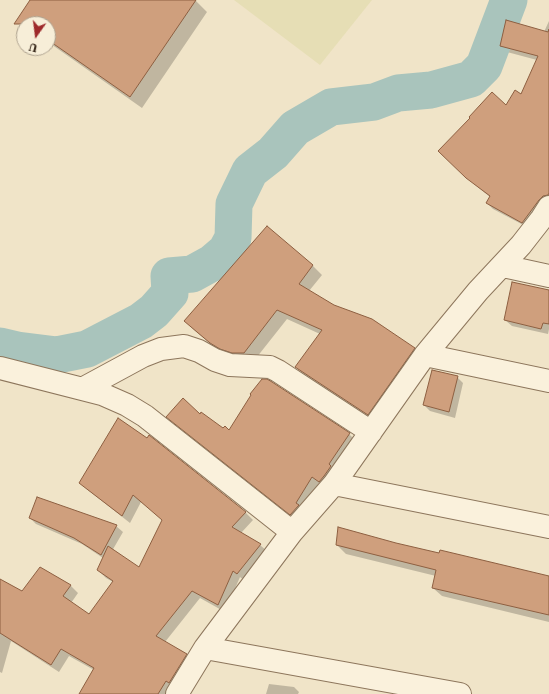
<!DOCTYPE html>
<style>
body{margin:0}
#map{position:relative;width:549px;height:694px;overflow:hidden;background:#f0e4c8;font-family:"Roboto Serif",serif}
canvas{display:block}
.north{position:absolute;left:16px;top:16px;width:40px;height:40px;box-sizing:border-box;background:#f7eed8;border:1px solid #ada18e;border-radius:50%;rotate:194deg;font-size:11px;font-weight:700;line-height:16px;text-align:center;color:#3d2e20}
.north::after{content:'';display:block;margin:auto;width:14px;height:18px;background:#9e2a2b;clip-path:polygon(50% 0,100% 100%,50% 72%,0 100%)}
</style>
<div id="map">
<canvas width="549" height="694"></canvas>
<div class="north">U</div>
</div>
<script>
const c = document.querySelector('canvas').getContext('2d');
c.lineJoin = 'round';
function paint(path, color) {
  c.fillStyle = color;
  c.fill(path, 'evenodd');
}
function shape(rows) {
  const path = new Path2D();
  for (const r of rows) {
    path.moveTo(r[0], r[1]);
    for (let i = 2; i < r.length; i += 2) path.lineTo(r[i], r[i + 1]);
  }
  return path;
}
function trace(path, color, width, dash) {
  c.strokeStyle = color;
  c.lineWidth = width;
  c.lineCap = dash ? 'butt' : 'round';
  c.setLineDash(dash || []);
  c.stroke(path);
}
const farmland = shape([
 [234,0,372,0,320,65]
]);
const shadow = shape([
 [32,0,195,0,207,12,142,108,48,42,48,24,25,24],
 [549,21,549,202,529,228,493,209,487,203,490,197,474,184,440,151,507,107,521,96,537,60,507,52,501,45,544,32],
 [267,227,313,266,322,275,309,291,333,305,414,348,423,358,377,423,305,376,296,367,320,334,287,319,253,362,220,352,194,330,185,321],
 [549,291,549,329,548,334,512,326,505,320],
 [457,377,463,383,455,418,430,411,424,405],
 [200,415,224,429,229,431,349,434,355,440,326,488,319,483,301,510,297,520,174,423],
 [149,437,246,513,253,520,241,533,260,545,268,552,245,581,240,577,225,612,200,598,165,642,186,655,194,663,170,694,80,694,94,670,69,656,59,672,11,641,2,673,0,672,0,580,22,592,40,568,71,586,78,593,71,603,89,615,113,582,106,578,98,570,103,558,82,544,36,524,30,518,116,526,123,532,112,551,140,569,163,520,141,502,130,523,88,490,80,483,147,439],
 [396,544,549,577,549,622,442,596,433,588,436,576,346,554,337,545],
 [269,684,294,687,299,692,298,694,266,694]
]);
const river = shape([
 [0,346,17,350,57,355,87,349,141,321,154,311,170,293,169,276,192,274,212,263,226,251,233,238,234,204,250,171,273,153,295,128,331,107,374,102,398,93,431,90,471,79,484,66,509,0]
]);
const building = shape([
 [30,0,196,0,130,97,48,40,48,24,14,24,30,0],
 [506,20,548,32,549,29,549,193,548,195,543,196,539,200,522,223,486,203,490,196,466,178,438,151,470,118,469,117,492,92,506,105,515,90,521,94,538,56,500,46,506,20],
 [267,226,313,265,299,284,334,305,372,319,415,348,368,415,295,367,322,330,277,310,244,353,232,353,220,349,210,343,184,321,267,226],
 [512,282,549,290,549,324,543,323,541,329,504,320,512,282],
 [432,370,458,376,449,412,423,405,432,370],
 [262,379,267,379,272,382,350,433,329,464,331,466,324,476,319,482,312,477,296,503,299,505,290,515,166,417,183,398,200,414,201,412,223,428,225,426,229,430,251,395,250,394,262,379],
 [118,418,147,438,149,435,246,512,232,527,261,544,237,574,233,571,218,605,192,591,156,636,187,654,169,683,166,681,158,694,79,694,94,668,61,649,51,665,0,633,0,579,22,591,40,567,71,585,63,596,89,614,113,581,97,570,108,546,139,567,162,520,133,495,122,516,79,483,118,418],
 [37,497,117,525,101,555,74,538,29,518,37,497],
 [338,527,396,543,439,553,440,550,549,576,549,615,432,588,436,570,336,545,338,527]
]);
const minor = shape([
 [503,266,549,276],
 [425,355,549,381],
 [0,368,102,394,127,405,145,416,292,532],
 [82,389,143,356,161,349,184,346,199,351,215,360,230,365,270,367,278,371,371,432],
 [334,484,549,527],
 [205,648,460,694],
 [177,694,205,648,292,532,334,484,425,355,478,291,521,245,542,218,549,207]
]);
paint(farmland, '#e6deb5');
paint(shadow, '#0003');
trace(river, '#a9c4bc', 37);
paint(building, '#cf9f7d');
trace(building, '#8d5f41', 1);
trace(minor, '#8d765c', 24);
trace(minor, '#faf1dc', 22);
</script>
